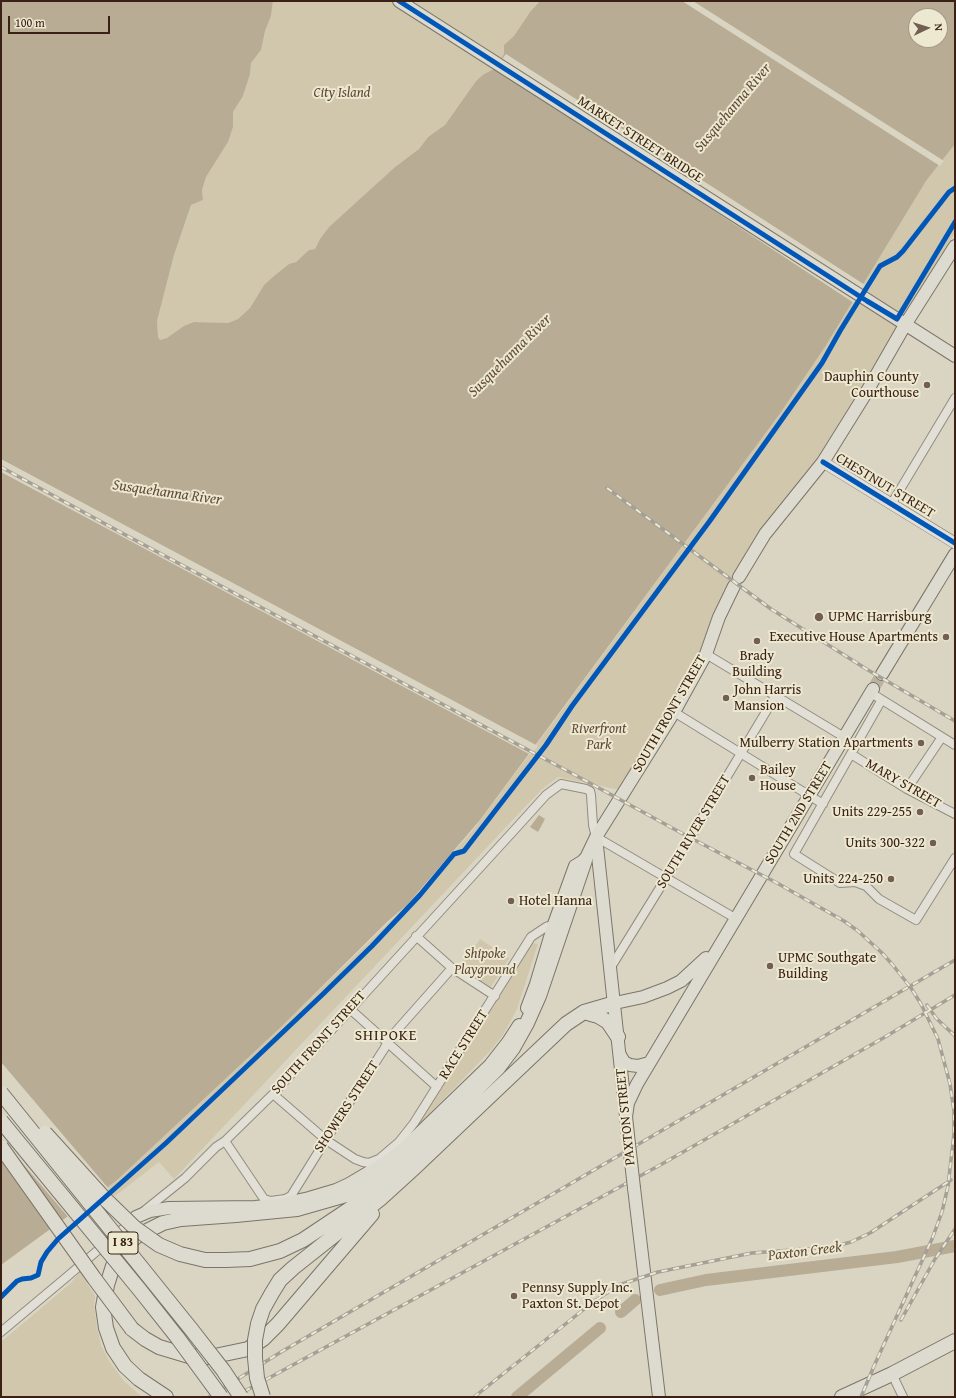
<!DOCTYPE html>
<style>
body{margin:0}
#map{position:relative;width:956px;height:1398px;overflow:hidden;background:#dad5c2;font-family:"Gentium Book Plus",serif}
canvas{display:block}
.frame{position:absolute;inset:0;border:2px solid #3a2015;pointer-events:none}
.north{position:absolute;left:908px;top:8px;width:40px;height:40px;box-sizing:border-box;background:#ede8d0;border:1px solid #a59885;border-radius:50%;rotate:86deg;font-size:11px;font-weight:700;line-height:16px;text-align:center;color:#3a2015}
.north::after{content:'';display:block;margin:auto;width:14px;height:18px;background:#725f52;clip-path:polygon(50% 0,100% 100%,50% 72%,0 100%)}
.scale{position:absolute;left:8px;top:16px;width:102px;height:18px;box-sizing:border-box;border:2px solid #3a2015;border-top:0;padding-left:5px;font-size:12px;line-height:14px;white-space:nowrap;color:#3a2015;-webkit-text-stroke:3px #ede8d0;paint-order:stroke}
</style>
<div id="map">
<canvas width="956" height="1398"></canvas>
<div class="frame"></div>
<div class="north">N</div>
<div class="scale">100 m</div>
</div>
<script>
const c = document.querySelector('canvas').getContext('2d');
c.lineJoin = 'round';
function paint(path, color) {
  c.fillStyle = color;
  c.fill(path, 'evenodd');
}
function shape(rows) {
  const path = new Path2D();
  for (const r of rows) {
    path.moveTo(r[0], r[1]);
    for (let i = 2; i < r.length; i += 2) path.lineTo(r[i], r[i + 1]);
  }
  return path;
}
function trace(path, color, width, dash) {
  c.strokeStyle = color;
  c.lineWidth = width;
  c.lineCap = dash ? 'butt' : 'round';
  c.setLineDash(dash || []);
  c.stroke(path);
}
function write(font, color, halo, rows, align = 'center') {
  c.font = font + ' "Gentium Book Plus",serif';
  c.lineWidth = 4;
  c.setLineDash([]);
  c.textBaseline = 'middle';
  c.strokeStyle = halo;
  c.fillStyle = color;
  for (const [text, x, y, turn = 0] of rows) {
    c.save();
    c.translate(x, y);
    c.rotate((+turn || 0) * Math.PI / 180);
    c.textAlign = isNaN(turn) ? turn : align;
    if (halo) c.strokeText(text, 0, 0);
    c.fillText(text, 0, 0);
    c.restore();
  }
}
const green = shape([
 [273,1,540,1,530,12,514,36,504,45,504,54,494,69,484,74,476,81,445,125,428,137,419,149,395,167,329,227,320,239,315,249,309,250,296,262,289,264,264,285,250,308,238,319,228,323,194,322,167,338,160,340,158,337,157,321,174,255,191,205,203,200,202,190,206,177,228,142,233,127,233,112,243,96,250,74,251,63,261,50,265,31,271,16],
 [955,144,955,233,817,459,763,527,736,569,723,594,700,650,646,747,620,790,558,777,541,790,174,1179,159,1162,115,1196,102,1191,116,1181,281,1027,407,905,473,830,537,744,779,415,825,347,926,181],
 [480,939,509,958,491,987,460,967],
 [532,943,538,944,517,1009,503,1035,491,1050,433,1110,415,1130,412,1128],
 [80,1272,95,1296,94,1305,97,1327,101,1345,109,1361,124,1381,142,1397,1,1397,1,1342,71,1283]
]);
const water = shape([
 [1,1,273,1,271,16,265,31,261,50,251,63,250,74,243,96,233,112,233,127,228,142,206,177,202,190,203,200,191,205,174,255,157,321,158,337,160,340,167,338,184,326,194,322,228,323,238,319,250,308,264,285,274,276,289,264,296,262,309,250,315,249,320,239,329,227,395,167,419,149,428,137,445,125,476,81,484,74,494,69,504,54,504,45,514,36,530,12,540,1,955,1,955,144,926,181,825,347,779,415,480,820,407,905,388,921,281,1027,116,1181,1,1265],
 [916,16,940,16,940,40,916,40],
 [539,815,545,819,538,832,530,827]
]);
const pier = shape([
 [682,1,693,1,944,161,940,166],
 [506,54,865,285,854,303,634,158,494,69],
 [1,459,538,746,531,755,1,472],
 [1,1062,109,1189,69,1218,1,1138]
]);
const river = shape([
 [660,1290,706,1280,897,1257,955,1246],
 [621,1312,635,1300],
 [517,1397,600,1328]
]);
const primaryTunnel = shape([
 [873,689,882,674]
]);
const street = shape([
 [892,503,955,398],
 [706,654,844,737],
 [871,693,955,745],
 [881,701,794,854,840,883,855,882,866,886,879,899,916,920,955,858],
 [674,712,823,804],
 [851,754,907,789,955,814],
 [907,789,942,737],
 [416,936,452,968,495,996],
 [611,967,666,878,776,695],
 [350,1009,437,1087],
 [273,1094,326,1140,355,1159,363,1162,369,1163,379,1159,399,1142,414,1123,531,937,546,927,554,924],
 [225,1141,264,1199,271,1201,285,1199,291,1196,347,1106,384,1049,390,1038,452,968],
 [144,1211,185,1178,216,1147,225,1141,273,1094,518,826,546,795,561,784,586,789,590,791,591,795,593,825,596,837,735,918],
 [1,1332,69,1275,132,1221],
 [892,1374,903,1397]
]);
const secondary = shape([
 [823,462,955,543]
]);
const primary = shape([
 [399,1,955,356],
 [739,577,765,534,823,462,866,393,905,325,955,246],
 [882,674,955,554],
 [596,837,628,1135],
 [615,1003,643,997,667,988,681,981,706,958],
 [527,1008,536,984,554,924,575,866,585,860,596,837,674,712,706,654,719,617,734,586],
 [620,1055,624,1062,630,1065,638,1066,649,1063],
 [626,1117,628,1103,637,1084,873,689],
 [634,1188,659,1397],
 [136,1217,150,1211,169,1208,255,1207,277,1205,309,1198,336,1190,349,1184,383,1164,403,1149,490,1065,508,1042,519,1025]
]);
const highway = shape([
 [584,1012,598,1016,608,1022,618,1037],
 [226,1260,250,1259,280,1251,303,1240,354,1206,431,1135,498,1068,513,1048,527,1023,539,996,585,860],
 [258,1324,263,1309,272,1293,280,1280,293,1268,380,1199,413,1169,566,1024,584,1012,615,1003],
 [132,1329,145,1339,159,1347,189,1356,210,1357,248,1349,263,1339,278,1324,372,1214],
 [166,1397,139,1379,125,1366,113,1348,106,1328,103,1307,107,1285,113,1266,122,1248,137,1236,163,1223,181,1219,236,1215,297,1209,346,1195,376,1179],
 [842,1397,892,1374,955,1341]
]);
const rail = shape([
 [1,467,120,532,575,775,685,835,777,883,844,921,858,931,881,952,892,964,911,988,921,1004,938,1039,950,1084,954,1111,954,1134,948,1186,942,1212,932,1239,874,1366,861,1397],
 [607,488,771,609,868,670,955,721],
 [927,1005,936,1018,955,1036],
 [901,1320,935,1259,955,1229],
 [209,1397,281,1352,955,960],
 [234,1397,662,1164,885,1037,955,995],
 [474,1397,593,1302,619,1285,658,1272,752,1253,832,1247,851,1242,870,1233,951,1180]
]);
const primaryBridge = shape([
 [628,1135,634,1188]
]);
const highwayBridge = shape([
 [1,1093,191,1329,223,1370,241,1397],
 [1,1121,139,1289,177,1337,221,1397],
 [45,1133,104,1198,135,1228,159,1245,180,1254,205,1260,226,1260],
 [1,1147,94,1278,132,1329],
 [258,1324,255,1340,255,1358,257,1378,263,1397]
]);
const cycleway = shape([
 [399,1,867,301,897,319,955,222],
 [823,462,955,543],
 [1,1297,17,1281,22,1279,31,1278,38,1275,41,1262,47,1252,58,1239,166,1143,322,995,372,946,420,895,454,854,464,851,546,745,572,706,709,522,822,363,840,331,880,266,897,257,903,251,949,192,955,188]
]);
const markers = [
 [927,385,4,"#725f52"],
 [819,617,5,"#725f52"],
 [946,637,4,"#725f52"],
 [757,641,4,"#725f52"],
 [726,698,4,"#725f52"],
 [921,743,4,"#725f52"],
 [752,778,4,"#725f52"],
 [920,812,4,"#725f52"],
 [933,843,4,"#725f52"],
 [891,879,4,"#725f52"],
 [511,901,4,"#725f52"],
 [770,966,4,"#725f52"],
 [514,1296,4,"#725f52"]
];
const shields = [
 [123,1243,30]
];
const shieldNames = [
 ["I 83",123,1243]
];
const parkNames = [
 ["City Island",342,93],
 ["Riverfront",599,729],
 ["Park",599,745],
 ["Shipoke",485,954],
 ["Playground",485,970]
];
const streetNames = [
 ["MARKET STREET BRIDGE",640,140,33],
 ["CHESTNUT STREET",885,486,31],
 ["SOUTH FRONT STREET",670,714,-60],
 ["MARY STREET",903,784,30],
 ["SOUTH 2ND STREET",799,813,-59],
 ["SOUTH RIVER STREET",694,832,-59],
 ["SOUTH FRONT STREET",319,1043,-48],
 ["RACE STREET",464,1045,-58],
 ["SHOWERS STREET",347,1107,-57],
 ["PAXTON STREET",626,1117,-96]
];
const poiNames = [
 ["Dauphin County",919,377],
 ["Courthouse",919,393],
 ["UPMC Harrisburg",828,617,"left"],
 ["Executive House Apartments",938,637],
 ["Brady",757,656,"center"],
 ["Building",757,672,"center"],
 ["John Harris",734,690,"left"],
 ["Mansion",734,706,"left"],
 ["Mulberry Station Apartments",913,743],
 ["Bailey",760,770,"left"],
 ["House",760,786,"left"],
 ["Units 229-255",912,812],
 ["Units 300-322",925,843],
 ["Units 224-250",883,879],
 ["Hotel Hanna",519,901,"left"],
 ["UPMC Southgate",778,958,"left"],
 ["Building",778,974,"left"],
 ["Pennsy Supply Inc.",522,1288,"left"],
 ["Paxton St. Depot",522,1304,"left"]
];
const waterNames = [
 ["Susquehanna River",733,108,-50],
 ["Susquehanna River",510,356,-45],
 ["Susquehanna River",167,493,8],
 ["Paxton Creek",805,1252,-7]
];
const neighbourhoodNames = [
 ["SHIPOKE",386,1036]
];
paint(green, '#d0c7ad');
paint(water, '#b8ac94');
paint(pier, '#dad5c2');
trace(river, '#b8ac94', 12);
trace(primaryTunnel, '#bab19f', 12, [12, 6]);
trace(street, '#928c80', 10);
trace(secondary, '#7b7469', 12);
trace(primary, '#7b7469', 14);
trace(highway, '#7b7469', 16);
trace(street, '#e2e0d6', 8);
trace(secondary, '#e2e0d6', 11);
trace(primary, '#dddbcf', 12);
trace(highway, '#dddbcf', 14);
trace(rail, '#a49f97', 3.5);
trace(rail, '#ede8d0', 2, [6]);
trace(primaryBridge, '#7b7469', 14, []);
trace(highwayBridge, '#7b7469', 16, []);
trace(primaryBridge, '#dddbcf', 12);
trace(highwayBridge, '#dddbcf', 14);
trace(cycleway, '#0057b8', 5);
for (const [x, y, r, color] of markers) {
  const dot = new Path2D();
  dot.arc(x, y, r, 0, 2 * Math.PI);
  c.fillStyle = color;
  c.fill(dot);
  trace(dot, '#ede8d0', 1.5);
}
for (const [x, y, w] of shields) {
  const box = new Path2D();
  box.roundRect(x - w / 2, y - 11, w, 22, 3);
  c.fillStyle = '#ede8d0';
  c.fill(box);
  trace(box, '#3a2015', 1);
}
write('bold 13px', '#3a2015', null, shieldNames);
write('italic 14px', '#5d4736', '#ede8d0', parkNames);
write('14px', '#3a2015', '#ede8d0', streetNames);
write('14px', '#3a2015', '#ede8d0', poiNames, 'right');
write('italic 15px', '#614b3a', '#ede8d0', waterNames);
c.letterSpacing = '1px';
write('15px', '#3a2015', '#ede8d0', neighbourhoodNames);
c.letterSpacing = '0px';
</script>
